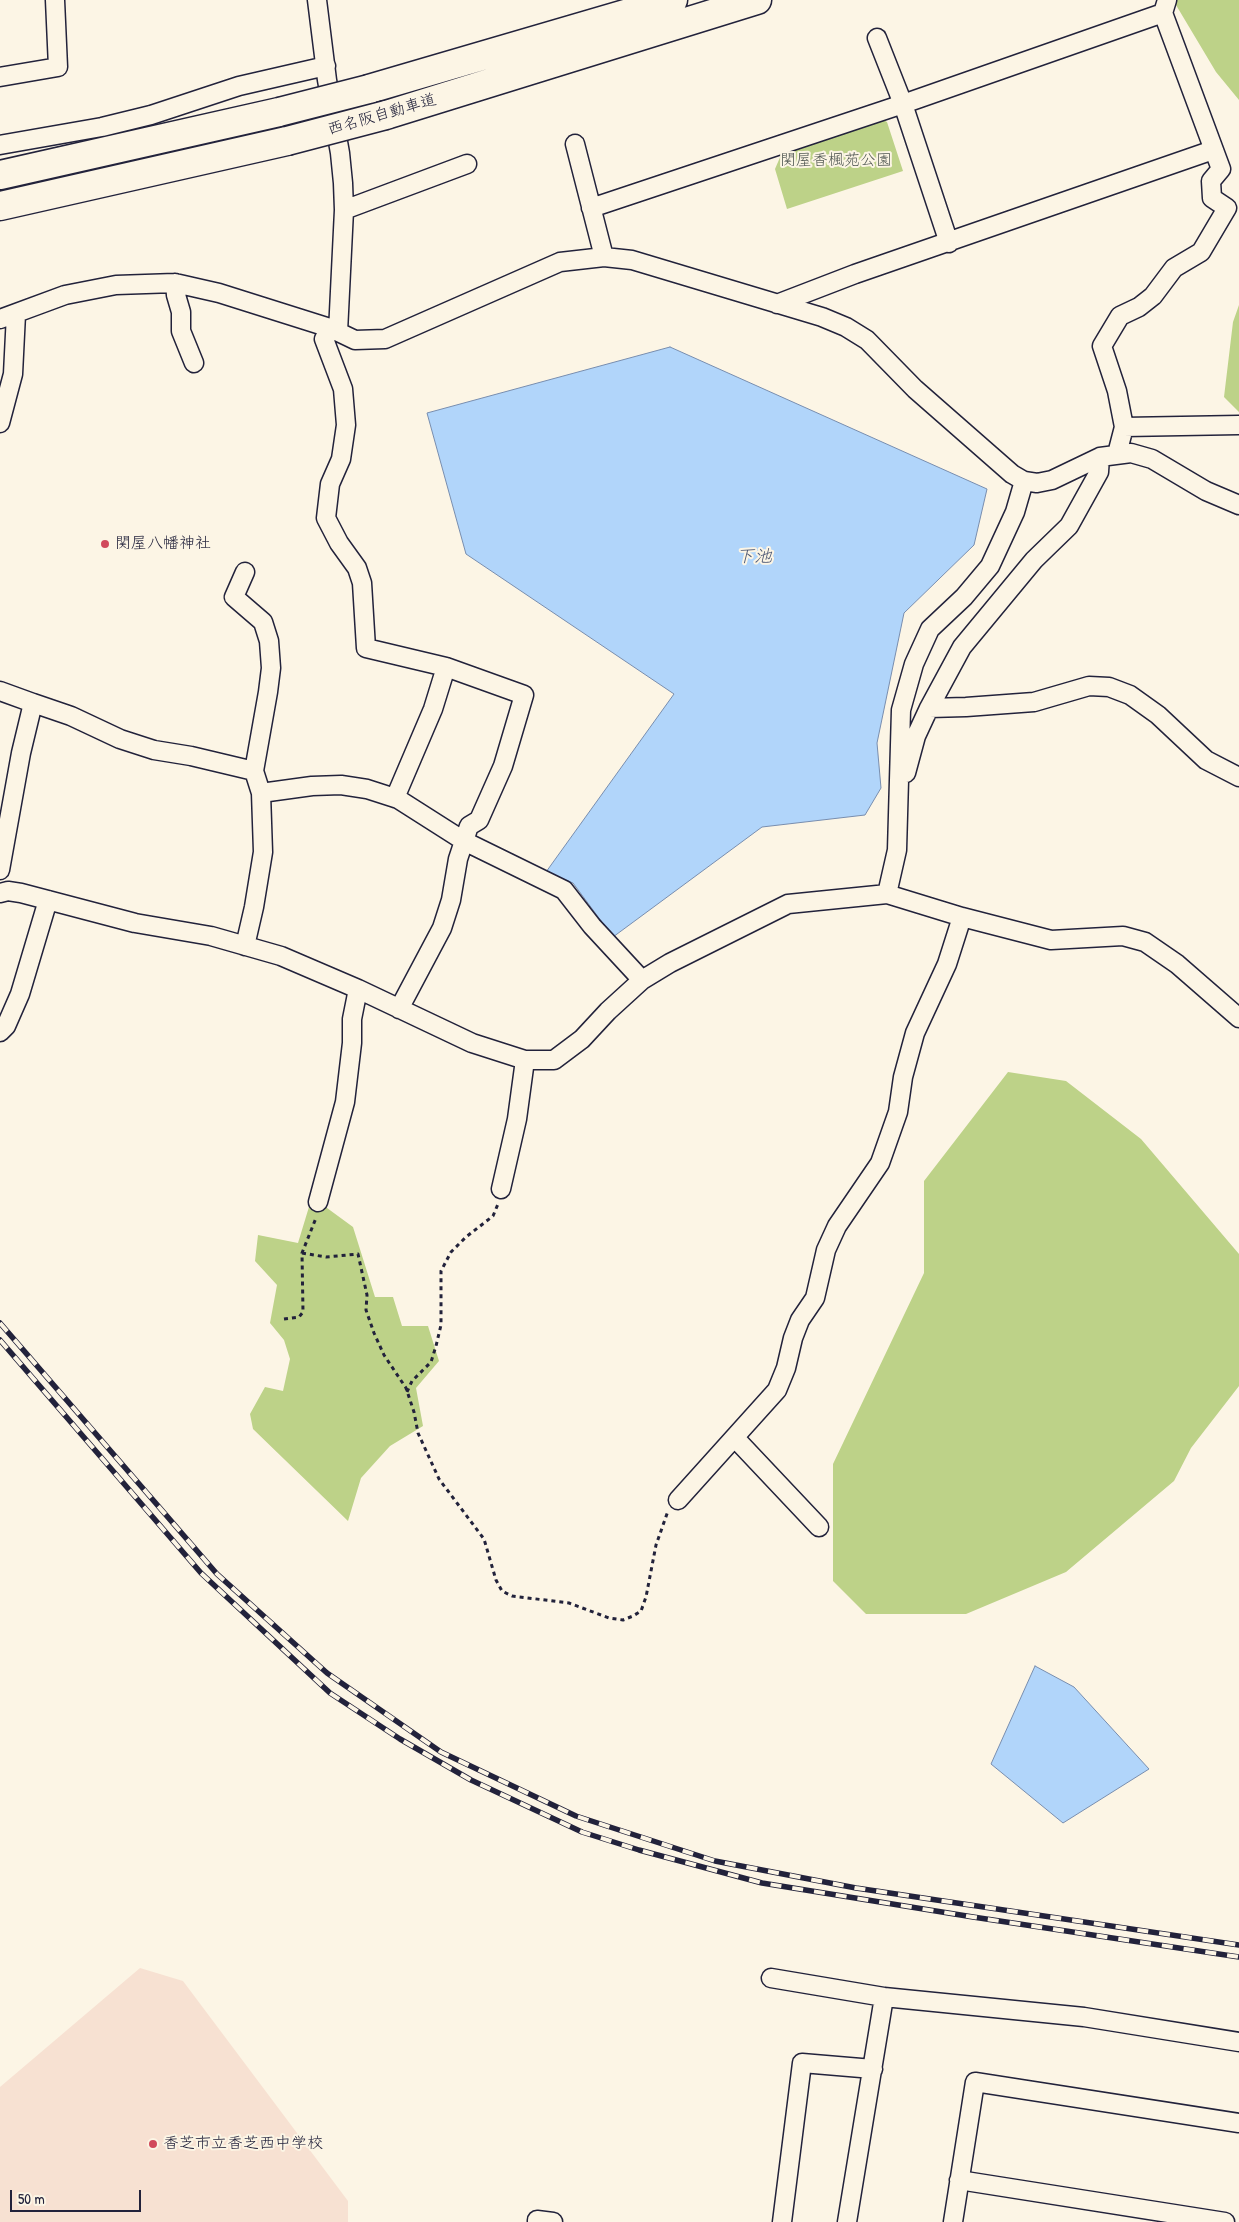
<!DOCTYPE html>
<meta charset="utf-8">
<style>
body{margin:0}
#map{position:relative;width:1239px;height:2222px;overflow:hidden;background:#fcf5e5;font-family:"Patrick Hand",sans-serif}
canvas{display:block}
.scale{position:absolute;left:10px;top:2190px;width:131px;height:22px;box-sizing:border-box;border:2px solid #22223b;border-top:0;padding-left:6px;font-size:15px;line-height:18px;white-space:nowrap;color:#22223b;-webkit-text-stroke:4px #fcf5e5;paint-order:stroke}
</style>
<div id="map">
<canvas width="1239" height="2222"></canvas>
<div class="scale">50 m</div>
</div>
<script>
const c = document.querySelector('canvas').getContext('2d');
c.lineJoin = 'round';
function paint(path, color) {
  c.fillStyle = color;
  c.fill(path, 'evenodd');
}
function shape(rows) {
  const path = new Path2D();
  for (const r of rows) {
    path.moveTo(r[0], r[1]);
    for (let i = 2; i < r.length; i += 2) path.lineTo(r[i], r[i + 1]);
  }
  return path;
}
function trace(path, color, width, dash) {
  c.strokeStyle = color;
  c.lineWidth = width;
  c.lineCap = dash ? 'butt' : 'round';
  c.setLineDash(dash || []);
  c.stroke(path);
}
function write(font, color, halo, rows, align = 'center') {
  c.font = font + ' "Patrick Hand","Klee One",sans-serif';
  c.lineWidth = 4;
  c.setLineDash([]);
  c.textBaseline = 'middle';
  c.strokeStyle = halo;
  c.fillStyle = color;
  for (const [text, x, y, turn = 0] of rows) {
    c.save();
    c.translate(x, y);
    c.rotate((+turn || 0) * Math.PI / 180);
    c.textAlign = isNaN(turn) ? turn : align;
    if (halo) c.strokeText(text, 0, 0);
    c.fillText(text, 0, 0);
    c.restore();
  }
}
const built = shape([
 [140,1968,183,1981,348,2201,348,2222,0,2222,0,2087]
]);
const green = shape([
 [1173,0,1239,0,1239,100,1216,72],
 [877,116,887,122,903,171,787,209,775,169,784,148],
 [1239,305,1239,412,1224,397,1233,322],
 [1008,1072,1066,1081,1141,1139,1239,1254,1239,1386,1191,1448,1174,1481,1066,1572,966,1614,866,1614,833,1581,833,1464,924,1273,924,1181],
 [312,1197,353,1227,375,1297,393,1297,402,1326,428,1326,439,1361,416,1388,423,1426,390,1446,361,1478,348,1521,253,1429,250,1414,265,1387,283,1391,290,1359,284,1340,270,1323,277,1285,255,1261,258,1235,298,1243]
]);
const water = shape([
 [670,347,987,489,974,545,904,613,877,743,881,788,865,815,762,827,613,937,573,883,546,872,674,694,466,554,427,413,670,347],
 [1035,1666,1074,1687,1149,1769,1063,1823,991,1764,1035,1666]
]);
const path = shape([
 [302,1253,326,1257,358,1254,367,1295,366,1310,374,1333,384,1355,406,1388,414,1412,418,1433,439,1479,484,1539,496,1580,502,1591,512,1596,569,1603,609,1618,623,1620,633,1616,641,1611,646,1597,656,1545,668,1511],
 [284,1319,299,1317,303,1312,302,1253,316,1218],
 [407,1392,412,1381,431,1362,436,1346,441,1325,441,1271,451,1252,466,1237,493,1216,498,1204]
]);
const minor = shape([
 [317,0,327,80,340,153,343,183,344,210,338,332],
 [877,38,903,104,949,243],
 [0,77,58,67,55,0],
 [575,144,604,257],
 [0,145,102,127,151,115,239,86,326,66],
 [591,208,903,104,1163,13],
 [344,210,467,164],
 [175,283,176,295,181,312,181,331,194,363],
 [777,304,855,274,1213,150],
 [0,319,65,295,116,285,175,283,219,293,330,328,355,340,385,339,560,262,604,257,632,260,822,317,846,327,867,340,915,389,1012,474,1024,481,1037,483,1052,480,1100,457,1131,453,1152,459,1206,491,1239,505],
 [330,328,324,339,343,389,346,425,341,459,330,484,326,518,339,543,357,568,362,583,366,648,446,667,524,695,503,766,479,820,469,826,464,841,564,890,592,926,642,980],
 [0,423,13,374,16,314],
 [1124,427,1239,425],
 [1117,454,1124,427,1117,391,1102,346,1120,316,1139,307,1153,296,1174,268,1201,252,1227,208,1212,198,1211,181,1221,169,1163,13,1167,0],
 [245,572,234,597,263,622,269,641,271,668,268,692,254,771],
 [0,691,33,703],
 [929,708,966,707,1034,702,1089,686,1109,687,1130,695,1158,715,1206,760,1239,777],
 [906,773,916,736,929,708,962,647,1034,560,1069,526,1099,472,1100,457],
 [261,793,312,786,341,785,367,789,398,799,464,841,458,859,451,900,442,928,399,1009],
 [395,798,433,709,446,667],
 [0,870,21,753,33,703,71,716,120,739,154,750,191,756,254,771,261,793,263,852,254,907,245,946],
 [0,893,8,891,21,893,135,923,211,936,281,956,358,989,472,1043,525,1060,554,1060,582,1039,608,1011,642,980,670,963,788,904,887,894,962,917,1051,940,1123,936,1145,942,1177,964,1239,1018],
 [887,894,897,850,901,710,914,664,930,629,964,597,990,566,1015,512,1024,481],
 [0,1032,6,1026,20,994,48,900],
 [501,1189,517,1119,525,1060],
 [318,1202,345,1102,352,1043,352,1019,358,989],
 [735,1438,819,1527],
 [678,1500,777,1390,786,1368,793,1338,800,1320,815,1298,826,1250,837,1226,880,1163,898,1112,903,1077,915,1033,947,964,962,917],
 [771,1978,884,1997,1084,2017,1239,2042],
 [959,2180,1225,2222],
 [537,2222,537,2220,553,2222],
 [782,2222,802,2063,873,2069],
 [847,2222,884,1997],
 [953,2222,975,2082,1239,2123]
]);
const motorway = shape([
 [369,89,673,0],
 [386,115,757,0],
 [0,175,279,112],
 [0,206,287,141]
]);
const rail = shape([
 [0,1323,217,1574,327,1673,441,1752,576,1816,715,1861,856,1888,1239,1945],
 [0,1340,201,1573,330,1693,400,1739,471,1780,582,1832,639,1850,762,1883,973,1917,1239,1957]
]);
const motorwayBridge = shape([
 [279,112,369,89],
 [287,141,386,115]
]);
const markers = [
 [105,544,5,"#d1495b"],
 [153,2144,5,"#d1495b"]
];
const streetNames = [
 ["西名阪自動車道",382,115,-16]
];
const parkNames = [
 ["関屋香楓苑公園",836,161]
];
const poiNames = [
 ["関屋八幡神社",115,544],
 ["香芝市立香芝西中学校",163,2144]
];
const waterNames = [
 ["下池",754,557]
];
paint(built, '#f7e1d2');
paint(green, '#bdd288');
paint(water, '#b1d5fa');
trace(water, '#788dae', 1);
trace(minor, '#22223b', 21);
trace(motorway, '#22223b', 31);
trace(path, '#22223b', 3, [4, 4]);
trace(minor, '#fcf5e5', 18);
trace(motorway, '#fcf5e5', 28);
trace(rail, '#22223b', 5.5);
trace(rail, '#fcf5e5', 4, [11]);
trace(motorwayBridge, '#22223b', 31, []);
trace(motorwayBridge, '#fcf5e5', 28);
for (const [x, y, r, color] of markers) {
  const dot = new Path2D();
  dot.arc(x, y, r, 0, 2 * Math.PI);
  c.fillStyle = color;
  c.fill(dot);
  trace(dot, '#fcf5e5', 2);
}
write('16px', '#22223b', '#fcf5e5', streetNames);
write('16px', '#505752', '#fcf5e5', parkNames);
write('16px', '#22223b', '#fcf5e5', poiNames, 'left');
write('italic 18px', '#4d5874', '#fcf5e5', waterNames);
</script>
